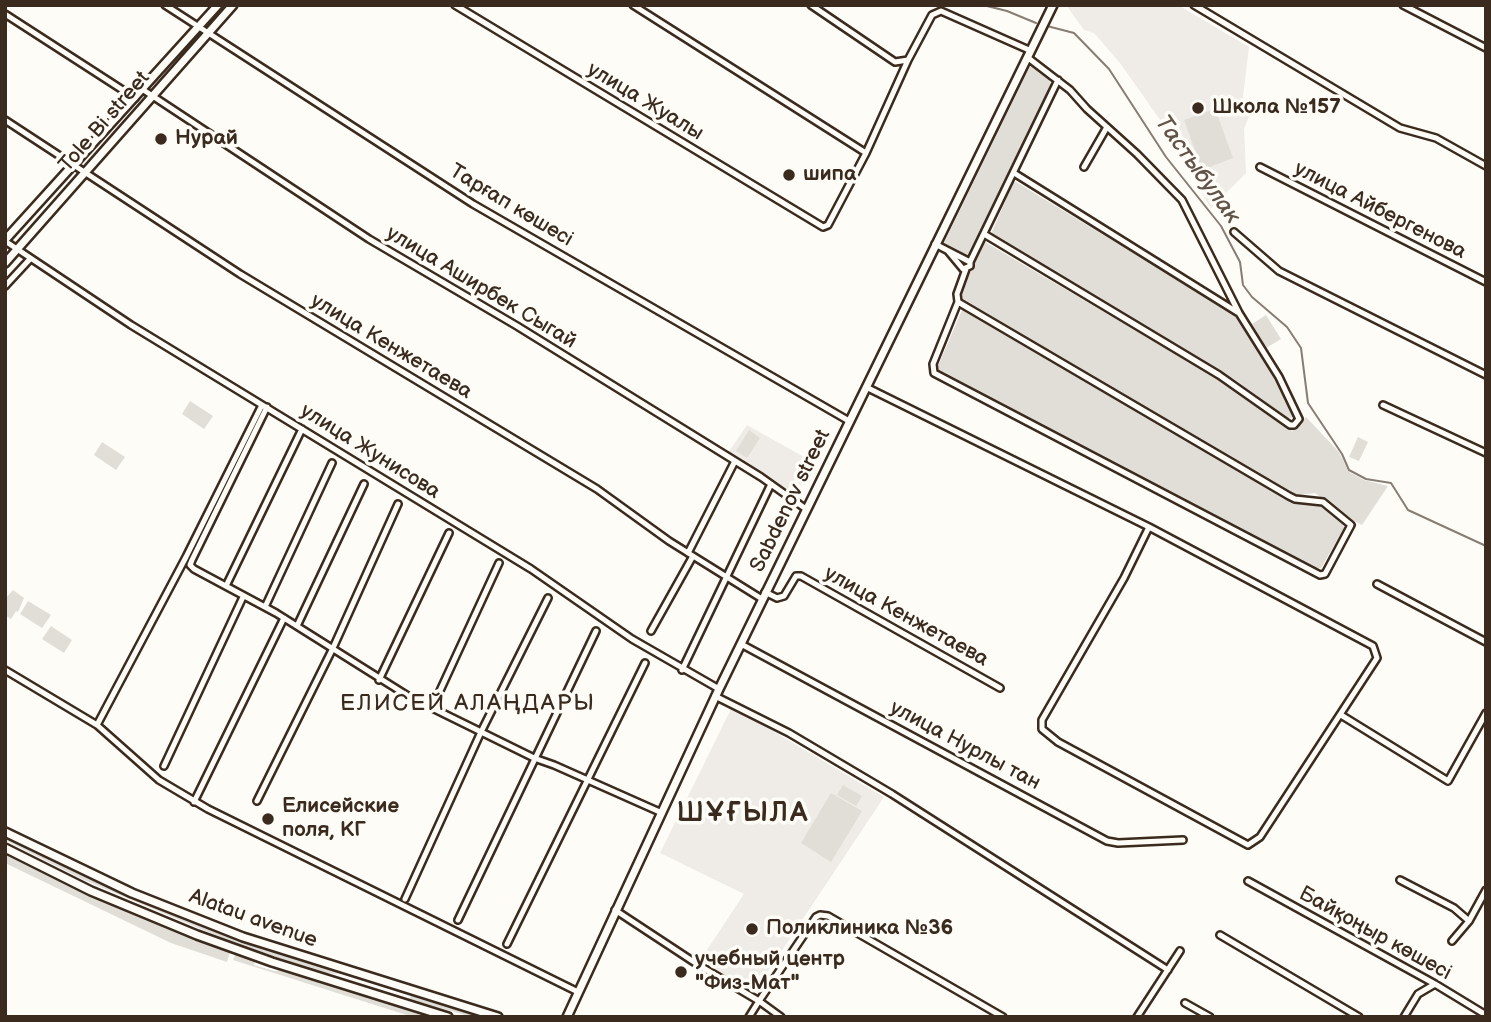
<!DOCTYPE html>
<meta charset="utf-8">
<style>
body{margin:0}
#map{position:relative;width:1491px;height:1022px;overflow:hidden;background:#fdfcf7;font-family:"Balsamiq Sans",sans-serif}
canvas{display:block}
.frame{position:absolute;inset:0;border:7px solid #3b2a1e;pointer-events:none}
</style>
<div id="map">
<canvas width="1491" height="1022"></canvas>
<div class="frame"></div>
</div>
<script>
const c = document.querySelector('canvas').getContext('2d');
c.lineJoin = 'round';
function paint(path, color) {
  c.fillStyle = color;
  c.fill(path, 'evenodd');
}
function shape(rows) {
  const path = new Path2D();
  for (const r of rows) {
    path.moveTo(r[0], r[1]);
    for (let i = 2; i < r.length; i += 2) path.lineTo(r[i], r[i + 1]);
  }
  return path;
}
function trace(path, color, width, dash) {
  c.strokeStyle = color;
  c.lineWidth = width;
  c.lineCap = dash ? 'butt' : 'round';
  c.setLineDash(dash || []);
  c.stroke(path);
}
function write(font, color, halo, rows, align = 'center') {
  c.font = font + ' "Balsamiq Sans",sans-serif';
  c.lineWidth = 7;
  c.setLineDash([]);
  c.textBaseline = 'middle';
  c.strokeStyle = halo;
  c.fillStyle = color;
  for (const [text, x, y, turn = 0] of rows) {
    c.save();
    c.translate(x, y);
    c.rotate((+turn || 0) * Math.PI / 180);
    c.textAlign = isNaN(turn) ? turn : align;
    if (halo) c.strokeText(text, 0, 0);
    c.fillText(text, 0, 0);
    c.restore();
  }
}
const built = shape([
 [1066,5,1178,5,1249,47,1242,105,1251,111,1244,129,1246,173,1211,208,1200,191,1182,151,1120,63,1094,33,1084,30],
 [747,425,811,461,796,496,728,453],
 [732,707,884,797,753,994,701,959,744,894,660,853]
]);
const green = shape([
 [1031,64,1048,78,1052,86,970,254,966,256,943,245],
 [1215,109,1233,158,1202,170,1184,120],
 [1016,182,1237,316,1276,379,1293,414,1293,417,1288,418,1237,381,991,234,1013,183],
 [985,242,1228,385,1292,431,1306,417,1339,452,1349,472,1364,480,1388,486,1362,525,1348,518,1315,493,1298,495,1264,478,963,299,960,293],
 [962,310,1289,501,1297,504,1315,503,1321,506,1343,523,1344,528,1321,568,1314,568,943,375,939,372,938,366],
 [1266,315,1281,339,1266,348,1252,324],
 [190,401,213,416,204,429,182,414],
 [749,430,760,438,747,458,736,451],
 [1358,437,1368,442,1359,461,1349,457],
 [102,442,125,457,116,470,94,455],
 [13,590,24,598,18,612,16,611,11,619,5,615,5,599],
 [28,601,51,615,42,628,20,614],
 [51,626,72,640,64,653,42,639],
 [843,785,862,796,856,806,837,795],
 [831,793,862,811,831,862,801,843],
 [5,834,129,895,239,939,401,989,399,992,343,974,325,973,237,944,84,880,5,840],
 [5,852,105,900,230,952,227,962,171,943,5,863],
 [236,952,255,961,254,965,274,971,284,970,434,1017,413,1017,233,960],
 [412,994,489,1017,472,1017,409,999]
]);
const stream = shape([
 [983,5,1007,11,1036,23],
 [1047,26,1074,33,1109,69,1166,157,1221,226,1240,262,1243,285,1252,297,1287,327,1301,348,1308,403,1342,454,1349,470,1366,479,1391,483,1408,510,1486,546]
]);
const street = shape([
 [165,5,473,204,849,421],
 [455,5,823,227,828,225,866,153,908,60],
 [633,5,866,153],
 [811,5,895,62,908,60,932,15,941,11,1029,50],
 [1194,5,1400,128,1436,138,1486,166],
 [1403,5,1486,48],
 [5,14,135,98],
 [142,89,369,239,517,326,761,477,806,509],
 [5,120,240,274,597,489,669,541,762,599],
 [1084,167,1107,127],
 [1260,167,1486,282],
 [1014,173,1237,312],
 [1234,232,1279,271,1486,375],
 [984,234,1219,375,1290,425,1294,425,1299,419,1279,377,1239,313,1182,200,1137,154,1087,109,1070,90,1027,57],
 [5,241,131,325,531,569,632,639,719,689],
 [935,244,970,262],
 [948,251,963,269,970,266,970,262,1058,80],
 [5,286,30,259],
 [958,302,1289,496,1295,499,1323,502,1351,525,1325,574,1320,575,934,373,933,364,958,302,957,294,966,269],
 [866,387,1149,527,1373,646,1377,658,1260,837,1248,845,1058,742,1042,729,1042,720,1124,578,1149,527],
 [262,405,186,557,97,725,159,780,208,809,578,992],
 [1383,405,1486,453],
 [267,407,192,560,190,565,194,569,276,613,408,696,534,758,554,765,662,813],
 [688,553,735,461],
 [1377,584,1486,642],
 [226,586,302,429],
 [765,592,777,598,784,596,796,576,801,576,1000,688],
 [265,607,332,463],
 [297,626,364,484],
 [651,631,693,556],
 [741,644,1107,841,1118,843,1183,840],
 [5,670,97,725],
 [682,670,771,484],
 [379,680,449,533],
 [715,696,789,733,892,794,1168,970],
 [432,708,499,563],
 [1341,715,1448,781,1486,713],
 [164,766,243,597],
 [257,801,333,648,398,504],
 [194,802,284,618],
 [1400,880,1454,908,1469,921],
 [1248,881,1435,984,1486,1015],
 [405,899,481,732,548,598],
 [615,910,700,966,759,1001,749,1017],
 [458,920,596,631],
 [1220,935,1359,1017],
 [1452,941,1469,921,1486,890],
 [507,944,645,663],
 [1185,1003,1210,1017],
 [781,1017,759,1001,816,917,820,915,828,916,1003,1017],
 [1137,1017,1180,951],
 [1404,1017,1418,994,1435,984]
]);
const secondary = shape([
 [5,240,218,5],
 [5,263,233,5],
 [5,832,132,893,243,937,498,1017],
 [5,848,91,891,197,935,272,962,448,1017],
 [567,1017,719,689,1053,5]
]);
const markers = [
 [1198,108,7,"#3b2a1e"],
 [161,139,7,"#3b2a1e"],
 [789,175,7,"#3b2a1e"],
 [268,819,7,"#3b2a1e"],
 [752,929,7,"#3b2a1e"],
 [681,972,7,"#3b2a1e"]
];
const streetNames = [
 ["улица Жуалы",645,102,31],
 ["Tole Bi street",105,122,-49],
 ["Тарғап көшесі",511,206,31],
 ["улица Айбергенова",1380,211,27],
 ["улица Аширбек Сыгай",481,288,31],
 ["улица Кенжетаева",391,347,31],
 ["улица Жунисова",370,452,32],
 ["Sabdenov street",791,501,-64],
 ["улица Кенжетаева",906,617,29],
 ["улица Нурлы тан",965,746,28],
 ["Alatau avenue",253,919,20],
 ["Байқоңыр көшесі",1375,934,29]
];
const poiNames = [
 ["Школа №157",1212,108],
 ["Нурай",175,139],
 ["шипа",803,175],
 ["Елисейские",282,807],
 ["поля, КГ",282,831],
 ["Поликлиника №36",766,929],
 ["учебный центр",695,960],
 ["\"Физ-Мат\"",695,984]
];
const waterNames = [
 ["Тастыбулак",1197,170,54]
];
const neighbourhoodNames = [
 ["ЕЛИСЕЙ АЛАҢДАРЫ",468,704]
];
const districtNames = [
 ["ШҰҒЫЛА",743,814]
];
paint(built, '#efece7');
paint(green, '#e1ded7');
trace(stream, '#887d74', 2);
trace(street, '#3b2a1e', 10);
trace(secondary, '#3b2a1e', 12);
trace(street, '#fdfcf7', 5);
trace(secondary, '#fdfcf7', 7);
for (const [x, y, r, color] of markers) {
  const dot = new Path2D();
  dot.arc(x, y, r, 0, 2 * Math.PI);
  c.fillStyle = color;
  c.fill(dot);
  trace(dot, '#fdfcf7', 2.5);
}
write('21px', '#3b2a1e', '#fdfcf7', streetNames);
write('bold 21px', '#3b2a1e', '#fdfcf7', poiNames, 'left');
write('italic 23px', '#615349', '#fdfcf7', waterNames);
c.letterSpacing = '2px';
write('23px', '#3b2a1e', '#fdfcf7', neighbourhoodNames);
c.letterSpacing = '0px';
c.letterSpacing = '2px';
write('bold 28px', '#3b2a1e', '#fdfcf7', districtNames);
c.letterSpacing = '0px';
</script>
